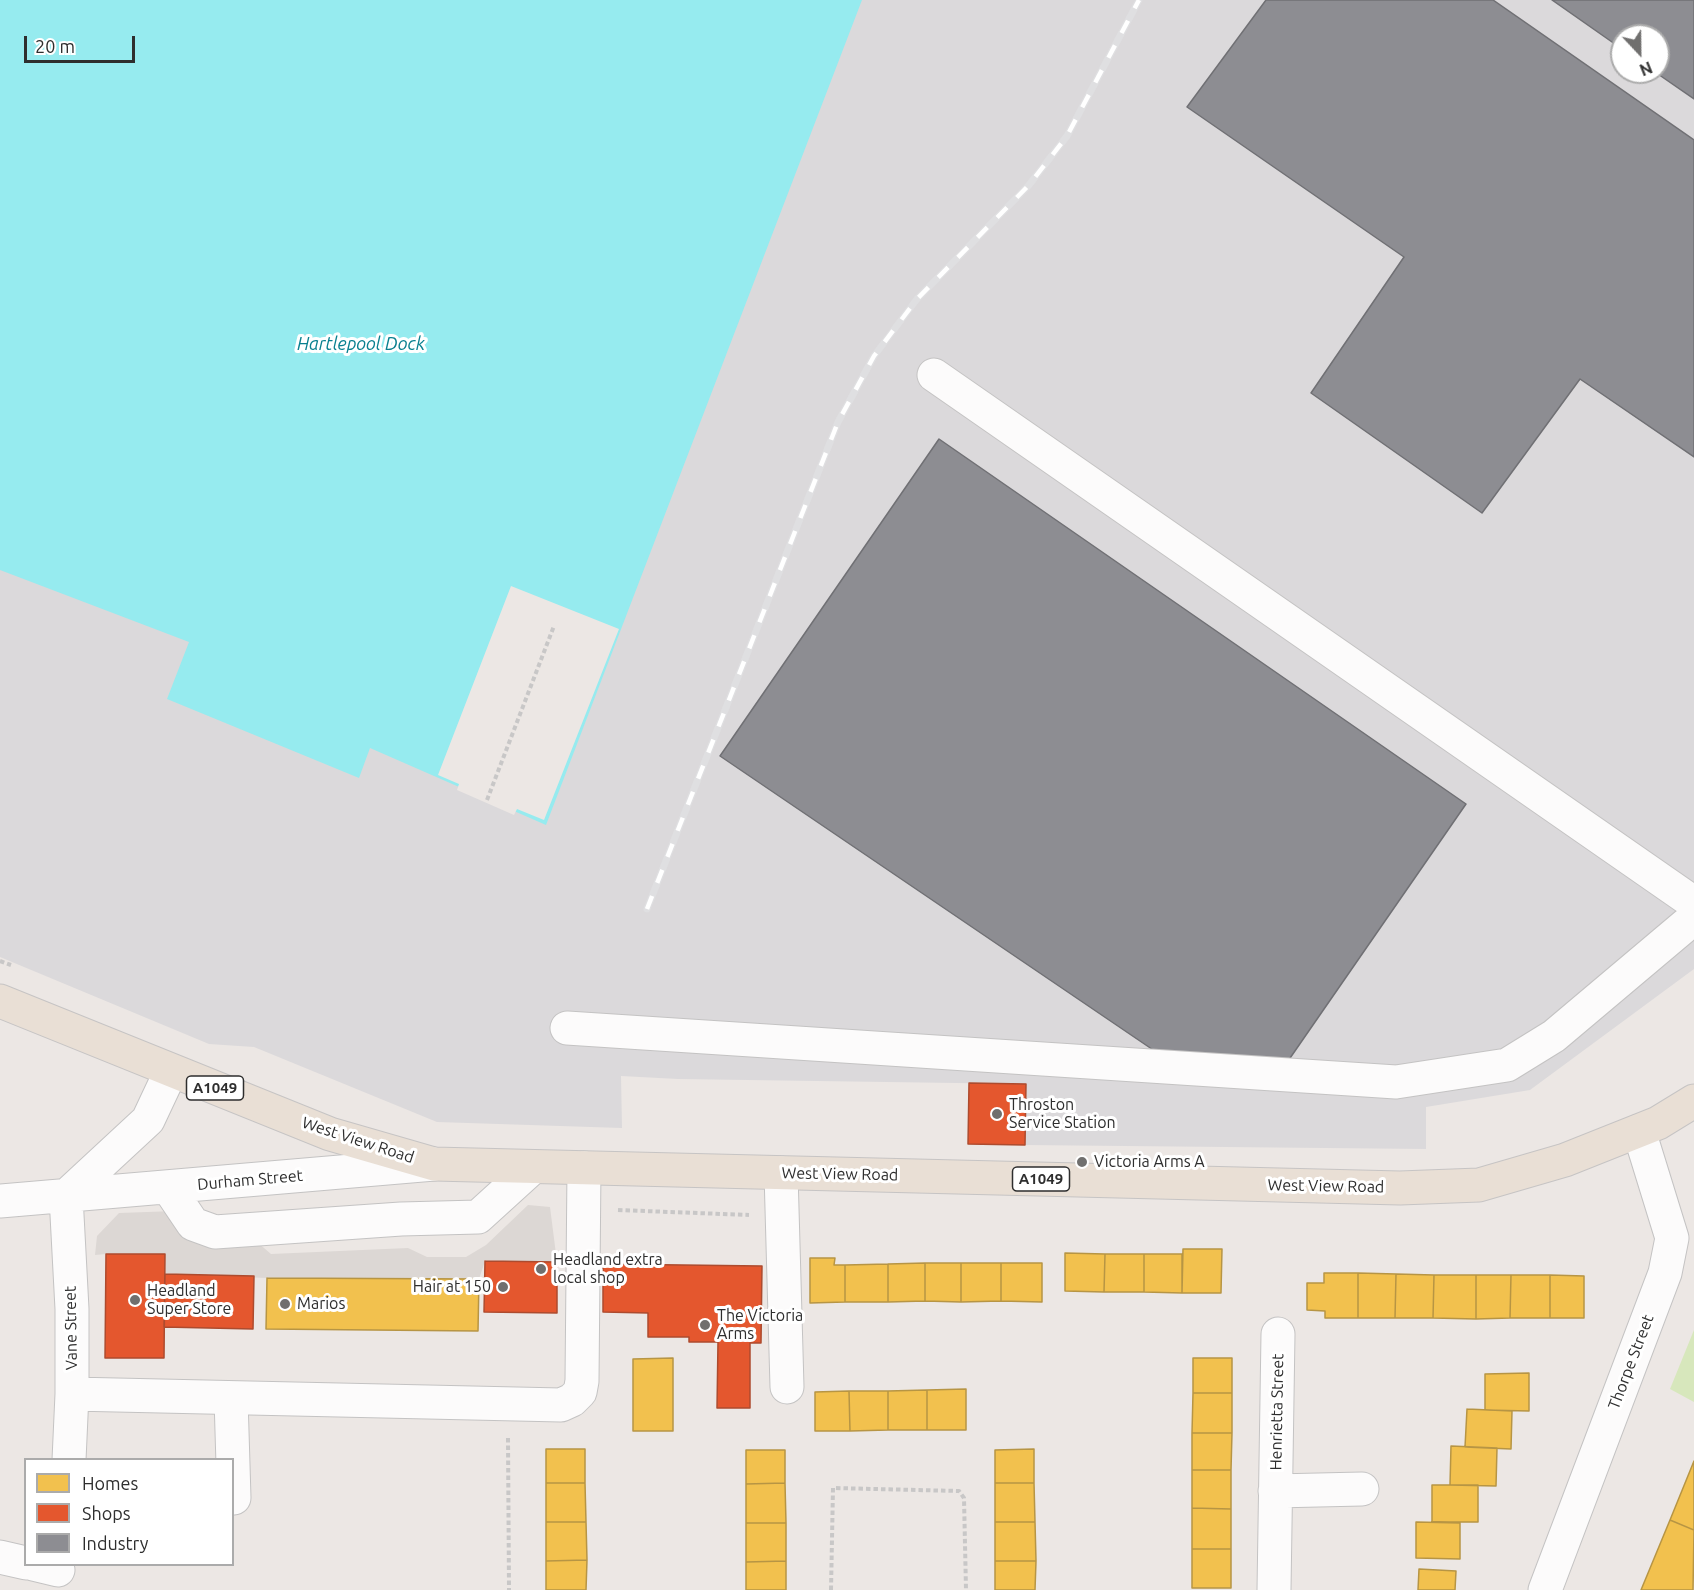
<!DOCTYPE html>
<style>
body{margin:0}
#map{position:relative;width:1694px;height:1590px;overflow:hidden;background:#ece7e4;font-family:Ubuntu,sans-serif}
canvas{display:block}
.legend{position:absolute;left:24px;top:1458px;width:210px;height:108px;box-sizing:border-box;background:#fff;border:2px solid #ababab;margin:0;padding:8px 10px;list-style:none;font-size:18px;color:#2e2e2e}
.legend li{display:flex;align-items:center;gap:12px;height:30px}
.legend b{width:30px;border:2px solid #ababab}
.north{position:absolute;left:1610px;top:24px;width:60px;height:60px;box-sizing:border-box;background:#fff;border:2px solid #ababab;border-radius:50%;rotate:158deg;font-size:16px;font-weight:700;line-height:24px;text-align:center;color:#2e2e2e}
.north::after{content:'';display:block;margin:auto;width:21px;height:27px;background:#706f6e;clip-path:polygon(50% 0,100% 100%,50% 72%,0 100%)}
.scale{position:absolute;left:24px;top:36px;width:111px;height:27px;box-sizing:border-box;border:3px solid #2e2e2e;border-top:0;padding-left:8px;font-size:18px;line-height:21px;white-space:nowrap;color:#2e2e2e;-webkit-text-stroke:4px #fff;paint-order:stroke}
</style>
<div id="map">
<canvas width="1694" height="1590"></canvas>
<ul class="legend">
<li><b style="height:16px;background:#f2c14e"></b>Homes</li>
<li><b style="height:16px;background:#e4572e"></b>Shops</li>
<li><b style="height:16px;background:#8d8d92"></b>Industry</li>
</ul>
<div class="north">N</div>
<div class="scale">20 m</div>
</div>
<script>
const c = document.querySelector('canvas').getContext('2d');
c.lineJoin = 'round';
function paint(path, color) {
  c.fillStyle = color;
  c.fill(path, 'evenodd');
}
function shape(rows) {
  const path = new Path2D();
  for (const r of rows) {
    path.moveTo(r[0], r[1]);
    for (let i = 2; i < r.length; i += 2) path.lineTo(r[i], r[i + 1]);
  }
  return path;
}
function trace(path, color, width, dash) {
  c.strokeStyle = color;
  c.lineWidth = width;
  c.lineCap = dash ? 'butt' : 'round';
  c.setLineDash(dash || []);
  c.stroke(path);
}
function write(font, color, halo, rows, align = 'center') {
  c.font = font + ' Ubuntu,sans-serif';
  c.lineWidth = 6;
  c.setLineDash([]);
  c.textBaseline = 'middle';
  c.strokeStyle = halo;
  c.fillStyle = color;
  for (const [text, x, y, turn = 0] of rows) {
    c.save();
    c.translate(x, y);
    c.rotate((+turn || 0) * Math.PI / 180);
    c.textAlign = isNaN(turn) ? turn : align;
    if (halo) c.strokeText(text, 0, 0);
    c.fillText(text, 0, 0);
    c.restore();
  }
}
const industrial = shape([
 [0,0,1694,0,1694,969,1530,1090,1426,1107,1426,1149,1025,1145,1026,1084,678,1079,621,1076,622,1128,437,1122,254,1047,209,1044,0,957],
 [1622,36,1658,36,1658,72,1622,72]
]);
const green = shape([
 [1694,1330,1694,1402,1670,1389]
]);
const plaza = shape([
 [528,1205,550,1207,557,1262,485,1261,479,1279,267,1278,165,1274,106,1254,95,1255,97,1236,119,1213,175,1211,197,1244,257,1242,271,1254,408,1248,427,1257,466,1257,486,1245]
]);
const water = shape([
 [0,0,862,0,546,825,370,748,359,778,167,699,189,642,0,570]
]);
const pier = shape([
 [511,586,619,629,544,820,517,809,514,815,457,790,459,784,438,775]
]);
const homes = shape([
 [1183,1249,1222,1249,1221,1293,1182,1293,1183,1249],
 [1065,1253,1105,1254,1104,1292,1065,1291,1065,1253],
 [1105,1254,1144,1254,1144,1292,1104,1292,1105,1254],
 [1144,1254,1182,1254,1182,1293,1144,1292,1144,1254],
 [810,1258,835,1258,834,1265,845,1265,845,1302,810,1303,810,1258],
 [925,1263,961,1263,961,1302,925,1301,925,1263],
 [925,1263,925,1301,888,1302,888,1264,925,1263],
 [961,1263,1001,1263,1001,1301,961,1302,961,1263],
 [1001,1263,1042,1263,1042,1302,1001,1301,1001,1263],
 [888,1264,888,1302,845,1302,845,1265,888,1264],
 [1324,1273,1358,1273,1358,1318,1325,1318,1325,1311,1307,1310,1307,1283,1324,1283,1324,1273],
 [1358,1273,1396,1274,1395,1318,1358,1318,1358,1273],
 [1396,1274,1434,1275,1433,1318,1395,1318,1396,1274],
 [1434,1275,1476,1275,1476,1319,1433,1318,1434,1275],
 [1476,1275,1511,1275,1510,1318,1476,1319,1476,1275],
 [1511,1275,1550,1275,1550,1318,1510,1318,1511,1275],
 [1550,1275,1584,1276,1584,1318,1550,1318,1550,1275],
 [267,1278,479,1279,478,1331,266,1329,267,1278],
 [673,1358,673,1431,633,1431,633,1359,673,1358],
 [1193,1358,1232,1358,1232,1393,1193,1393,1193,1358],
 [1529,1373,1529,1411,1485,1410,1485,1374,1529,1373],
 [966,1389,966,1430,927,1430,927,1390,966,1389],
 [927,1390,927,1430,888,1430,888,1391,927,1390],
 [849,1391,888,1391,888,1430,850,1431,849,1391],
 [849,1391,850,1431,815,1431,815,1392,849,1391],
 [1193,1393,1232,1393,1232,1433,1192,1433,1193,1393],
 [1467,1409,1512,1411,1511,1449,1465,1447,1467,1409],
 [1192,1433,1232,1433,1231,1470,1192,1470,1192,1433],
 [1451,1446,1497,1448,1496,1486,1450,1485,1451,1446],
 [546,1449,585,1449,585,1483,546,1483,546,1449],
 [1034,1449,1034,1483,995,1483,995,1450,1034,1449],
 [746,1450,785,1450,785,1483,746,1484,746,1450],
 [1694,1461,1694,1530,1670,1520,1694,1461],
 [1192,1470,1231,1470,1231,1509,1192,1508,1192,1470],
 [546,1483,585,1483,586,1522,546,1522,546,1483],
 [785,1483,786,1523,746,1523,746,1484,785,1483],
 [995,1483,1034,1483,1035,1522,995,1522,995,1483],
 [1432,1485,1478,1485,1478,1522,1432,1522,1432,1485],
 [1192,1508,1231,1509,1231,1549,1192,1549,1192,1508],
 [1670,1520,1694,1530,1693,1590,1641,1590,1670,1520],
 [546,1522,586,1522,587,1560,546,1561,546,1522],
 [995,1522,1035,1522,1036,1561,995,1561,995,1522],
 [1416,1522,1460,1523,1460,1559,1416,1558,1416,1522],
 [746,1523,786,1523,786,1561,746,1562,746,1523],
 [1192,1549,1231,1549,1231,1588,1192,1588,1192,1549],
 [587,1560,586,1590,546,1590,546,1561,587,1560],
 [786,1561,786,1590,746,1590,746,1562,786,1561],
 [995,1561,1036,1561,1035,1590,995,1590,995,1561],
 [1419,1569,1456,1571,1455,1590,1418,1590,1419,1569]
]);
const shops = shape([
 [969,1083,1026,1084,1025,1145,968,1144,969,1083],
 [106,1254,165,1254,164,1358,105,1358,106,1254],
 [485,1261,557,1262,557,1313,484,1312,485,1261],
 [603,1264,762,1266,761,1343,750,1343,750,1408,717,1408,718,1342,689,1342,689,1337,648,1337,648,1313,603,1312,603,1264],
 [165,1274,254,1276,253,1329,164,1327,165,1274]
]);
const industry = shape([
 [1266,0,1493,0,1694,140,1694,457,1580,379,1482,513,1311,393,1404,257,1187,107,1266,0],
 [1552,0,1694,0,1694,99,1655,72,1658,72,1658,36,1622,36,1622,49,1552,0],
 [939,439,1466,804,1288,1061,1165,1058,720,756,939,439]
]);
const path = shape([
 [487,800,554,626],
 [0,961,11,965],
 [618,1210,749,1215],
 [508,1438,509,1590],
 [831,1590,833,1488,959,1491,964,1498,966,1590]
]);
const minor = shape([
 [934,375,1694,903],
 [567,1028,1396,1082,1507,1065,1554,1036,1694,918],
 [781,1173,787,1387],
 [168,1187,193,1224,215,1232,401,1219,478,1217,533,1167],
 [66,1196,72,1309,72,1394,69,1460],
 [66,1196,148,1120,171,1071],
 [0,1201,434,1164],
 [72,1394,561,1405,572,1400,580,1392,582,1381,584,1168],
 [231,1398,234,1498],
 [1275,1491,1362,1489],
 [0,1557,26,1563],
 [33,1564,58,1570],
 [1274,1590,1278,1334],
 [1545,1590,1665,1273,1672,1238,1639,1131]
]);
const major = shape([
 [0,1001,330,1134,434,1164,1400,1188,1479,1185,1565,1160,1658,1123,1694,1101]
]);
const rail = shape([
 [647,909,838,422,874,356,917,299,1029,185,1067,136,1139,0]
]);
const markers = [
 [997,1114,6,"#706f6e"],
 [1082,1162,6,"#706f6e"],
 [541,1269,6,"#706f6e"],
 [503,1287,6,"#706f6e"],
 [135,1300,6,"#706f6e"],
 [285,1304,6,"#706f6e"],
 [705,1325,6,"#706f6e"]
];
const shields = [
 [215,1088,57],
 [1041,1179,57]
];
const shieldNames = [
 ["A1049",215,1088],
 ["A1049",1041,1179]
];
const poiNames = [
 ["Throston",1009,1105],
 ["Service Station",1009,1123],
 ["Victoria Arms A",1094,1162],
 ["Headland extra",553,1260],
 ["local shop",553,1278],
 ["Hair at 150",491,1287,"right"],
 ["Headland",147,1291],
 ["Super Store",147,1309],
 ["Marios",297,1304],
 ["The Victoria",717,1316],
 ["Arms",717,1334]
];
const streetNames = [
 ["West View Road",358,1140,18],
 ["West View Road",840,1174,1],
 ["Durham Street",250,1180,-5],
 ["West View Road",1326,1186,1],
 ["Vane Street",71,1328,-91],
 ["Thorpe Street",1631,1362,-69],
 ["Henrietta Street",1277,1412,-89]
];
const waterNames = [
 ["Hartlepool Dock",361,344]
];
paint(industrial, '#dbd9db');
paint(green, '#d7e7bc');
paint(plaza, '#dcd7d4');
paint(water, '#96ebef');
paint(pier, '#ece7e4');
paint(homes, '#f2c14e');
trace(homes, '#b79544', 1.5);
paint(shops, '#e4572e');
trace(shops, '#ad4b2e', 1.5);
paint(industry, '#8d8d92');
trace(industry, '#707074', 1.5);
trace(minor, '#c4c3c3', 35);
trace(major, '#c6c4c4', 35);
trace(path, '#c8c7c7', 4, [4.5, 3]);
trace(minor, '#fcfbfb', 33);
trace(major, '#e9dfd5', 33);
trace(rail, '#dfdfe1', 7);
trace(rail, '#fff', 4.5, [14]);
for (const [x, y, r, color] of markers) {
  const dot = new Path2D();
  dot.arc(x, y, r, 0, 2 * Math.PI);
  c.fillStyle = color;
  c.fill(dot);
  trace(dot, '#fff', 2);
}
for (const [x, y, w] of shields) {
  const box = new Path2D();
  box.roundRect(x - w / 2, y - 12, w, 24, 4.5);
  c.fillStyle = '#fff';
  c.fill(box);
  trace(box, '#2e2e2e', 1.5);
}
write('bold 15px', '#2e2e2e', null, shieldNames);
write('16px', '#2e2e2e', '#fff', poiNames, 'left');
write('16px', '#2e2e2e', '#fff', streetNames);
write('italic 18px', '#0a8090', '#fff', waterNames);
</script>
